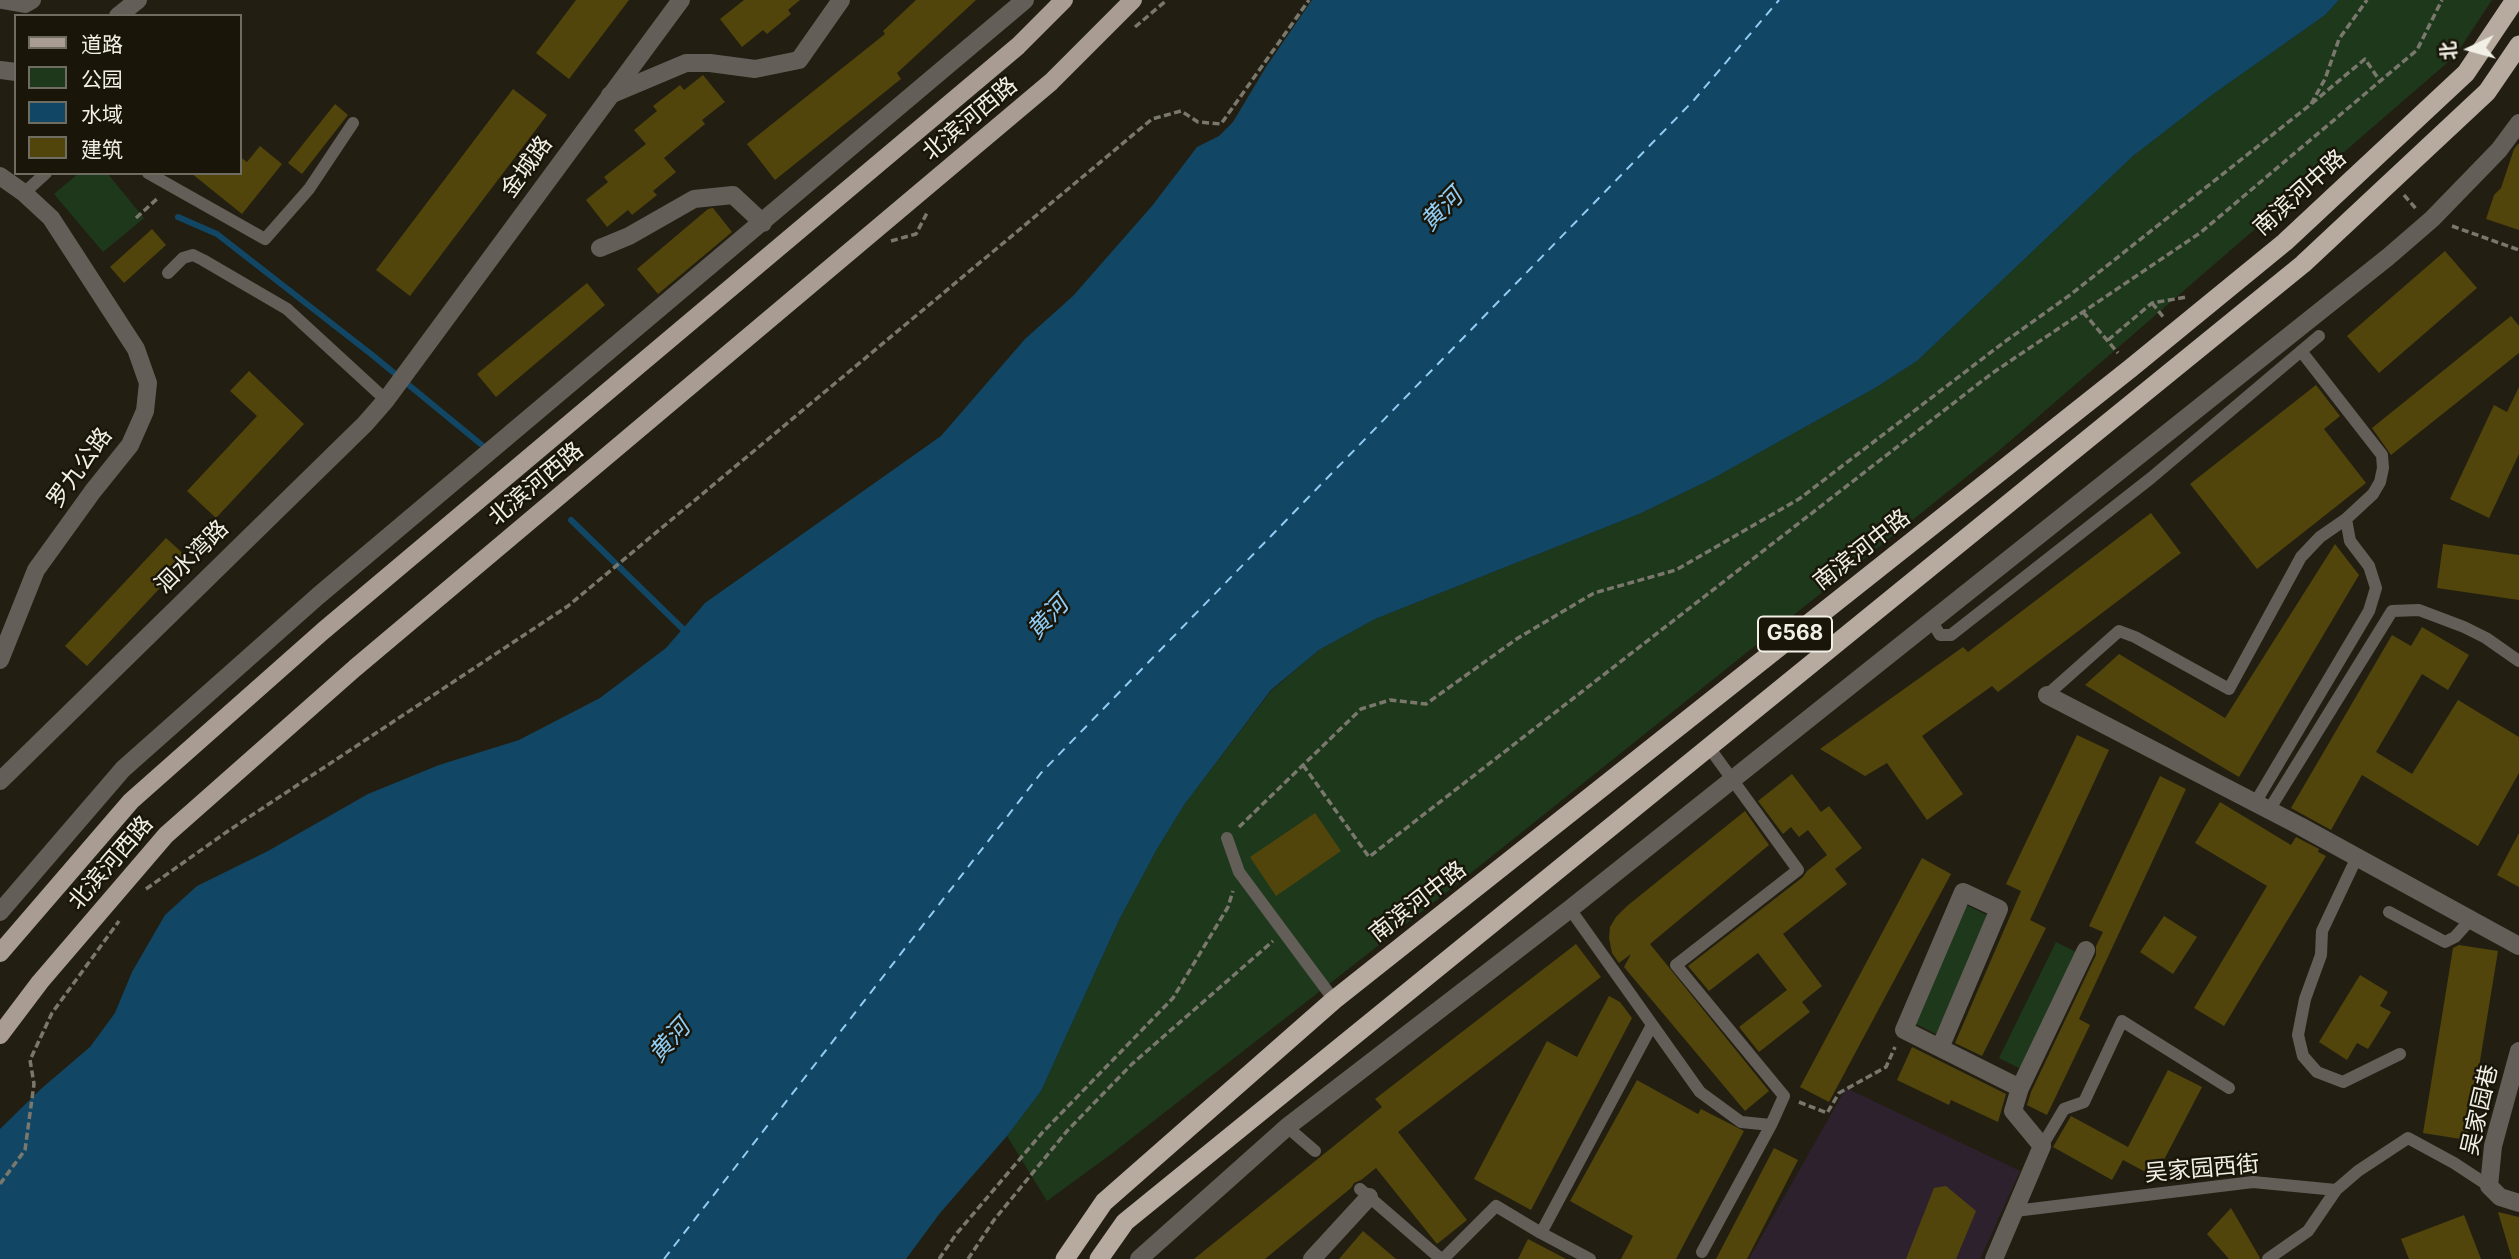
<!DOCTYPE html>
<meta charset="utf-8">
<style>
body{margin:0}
#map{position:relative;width:2519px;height:1259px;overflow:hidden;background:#221f12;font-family:Inter,"Noto Sans SC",sans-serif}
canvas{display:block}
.legend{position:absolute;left:14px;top:14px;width:228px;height:161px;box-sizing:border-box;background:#191609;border:2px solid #6f6d61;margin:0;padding:9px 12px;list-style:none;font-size:21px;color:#f1efe6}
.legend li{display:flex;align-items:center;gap:14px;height:35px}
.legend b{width:35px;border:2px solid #6f6d61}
.north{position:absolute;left:2435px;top:14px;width:70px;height:70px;-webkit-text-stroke:5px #191609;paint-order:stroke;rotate:265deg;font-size:19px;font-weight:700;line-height:28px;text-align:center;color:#f1efe6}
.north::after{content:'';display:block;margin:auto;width:24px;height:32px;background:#f1efe6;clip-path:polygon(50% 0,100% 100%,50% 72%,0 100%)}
</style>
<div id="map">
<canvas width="2519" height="1259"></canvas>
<ul class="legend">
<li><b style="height:9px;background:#a99d93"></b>道路</li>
<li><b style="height:19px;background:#1e381c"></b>公园</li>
<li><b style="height:19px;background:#114765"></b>水域</li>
<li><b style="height:19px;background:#51450b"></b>建筑</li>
</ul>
<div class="north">北</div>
</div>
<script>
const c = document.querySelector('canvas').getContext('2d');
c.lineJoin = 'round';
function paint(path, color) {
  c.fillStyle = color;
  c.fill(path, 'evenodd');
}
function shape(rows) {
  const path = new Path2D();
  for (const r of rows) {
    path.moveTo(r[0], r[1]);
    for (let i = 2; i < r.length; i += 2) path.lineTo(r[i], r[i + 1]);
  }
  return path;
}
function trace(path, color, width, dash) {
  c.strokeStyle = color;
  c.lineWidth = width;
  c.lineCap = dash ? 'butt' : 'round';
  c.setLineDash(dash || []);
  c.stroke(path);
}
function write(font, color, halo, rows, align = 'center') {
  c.font = font + ' Inter,"Noto Sans SC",sans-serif';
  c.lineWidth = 5;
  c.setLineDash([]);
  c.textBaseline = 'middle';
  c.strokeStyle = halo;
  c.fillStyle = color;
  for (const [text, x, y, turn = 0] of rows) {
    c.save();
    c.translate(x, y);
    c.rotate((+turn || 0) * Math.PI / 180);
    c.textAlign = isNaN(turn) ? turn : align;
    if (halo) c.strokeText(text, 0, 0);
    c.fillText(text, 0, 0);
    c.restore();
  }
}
const education = shape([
 [1846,1088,2020,1171,1980,1259,1749,1259]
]);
const green = shape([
 [2339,0,2492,0,2455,56,1995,454,1452,888,1114,1152,1047,1201,1007,1136,1041,1091,1119,920,1157,849,1184,805,1271,691,1319,650,1375,619,1639,514,1712,479,1875,388,1917,361,2133,156,2212,95,2325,15],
 [79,173,107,173,144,218,103,252,54,194],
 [1966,905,1991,917,1936,1034,1912,1022],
 [2056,942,2080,954,2023,1070,1999,1058]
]);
const water = shape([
 [1312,0,2339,0,2325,15,2212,95,2133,156,1917,361,1875,388,1712,479,1639,514,1375,619,1319,650,1271,690,1184,805,1157,849,1119,920,1041,1091,1007,1136,940,1213,906,1259,0,1259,0,1129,42,1088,90,1047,115,1013,132,972,165,915,197,886,268,851,368,794,439,765,519,740,600,698,666,648,705,603,941,436,1025,339,1073,296,1152,206,1197,147,1219,136,1233,122,1266,67]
]);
const stream = shape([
 [178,217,217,234,371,354,483,446],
 [571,520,687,633]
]);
const ferry = shape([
 [664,1259,1041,773,1694,100,1779,0]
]);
const building = shape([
 [576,0,629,0,569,79,536,53],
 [744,0,800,0,788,10,791,14,767,34,763,30,742,47,720,19],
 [916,0,976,0,897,73,901,79,775,180,747,144,885,34,883,31],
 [703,75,725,102,702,120,705,124,664,158,676,172,653,191,657,195,632,215,628,210,607,227,586,200,608,182,604,177,646,144,634,130,657,111,653,106,680,85,684,90],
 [513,89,547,115,410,296,376,270],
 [335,104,348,115,302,174,288,163],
 [2518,144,2519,144,2519,230,2486,219,2494,195,2501,188,2514,149],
 [260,146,282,164,242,214,191,173,240,173,240,157,247,162],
 [713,208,732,232,658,294,637,269,708,209],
 [152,229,166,245,124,283,110,267],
 [2445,251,2477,288,2379,373,2347,336],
 [587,283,605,305,496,397,477,374],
 [2511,316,2519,326,2519,353,2391,455,2372,428],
 [249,371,304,424,216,518,187,491,257,416,230,391],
 [2316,385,2340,416,2324,429,2366,483,2257,569,2190,484],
 [2519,387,2519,454,2489,518,2450,499,2494,405,2507,412],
 [2151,513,2181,553,1998,692,1992,686,1922,736,1963,794,1927,820,1887,763,1865,776,1820,749,1963,647,1968,652],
 [166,538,188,558,87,666,65,646],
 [2335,544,2359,575,2239,777,2085,685,2119,654,2225,718],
 [2443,544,2519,555,2519,600,2437,588],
 [2422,627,2469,655,2448,690,2422,674,2376,752,2412,774,2458,700,2519,737,2519,773,2478,846,2362,775,2331,830,2291,808,2392,635,2411,646],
 [2077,735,2109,750,2030,920,2046,928,1982,1056,1955,1043,2021,891,2006,884],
 [1792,774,1821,812,1829,806,1862,848,1835,869,1847,884,1783,934,1822,986,1802,1002,1810,1012,1759,1052,1739,1027,1787,990,1758,953,1709,991,1688,966,1803,877,1807,871,1827,855,1808,830,1799,837,1791,827,1783,834,1758,801],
 [2160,776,2186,789,2079,1019,2090,1025,2047,1115,2027,1105,2031,1092,2096,955,2096,946,2103,932,2089,926],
 [2220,802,2291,845,2296,837,2319,849,2318,852,2326,856,2224,1026,2194,1008,2267,886,2195,843],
 [1745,811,1769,845,1650,944,1769,1091,1745,1111,1624,967,1631,954,1619,963,1612,953,1609,938,1610,927,1616,917,1627,906],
 [1315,813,1341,851,1276,896,1250,857],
 [2519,833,2519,887,2497,875],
 [1922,858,1951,874,1829,1102,1800,1087],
 [2164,916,2197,937,2173,974,2140,952],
 [1576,944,1601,977,1398,1132,1467,1220,1437,1244,1376,1168,1361,1180,1354,1183,1351,1188,1265,1259,1194,1259,1382,1107,1375,1099],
 [2459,945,2498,951,2467,1140,2423,1133,2453,948],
 [2360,975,2388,992,2380,1006,2391,1012,2368,1049,2357,1043,2347,1060,2319,1042],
 [1609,996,1620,1002,1632,1018,1531,1210,1474,1179,1547,1041,1577,1057],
 [1912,1047,2006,1094,1998,1122,1951,1100,1949,1105,1897,1080],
 [2168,1070,2202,1087,2155,1177,2123,1160,2112,1180,2053,1147,2071,1116,2128,1147],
 [1637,1080,1698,1114,1701,1109,1744,1131,1676,1259,1621,1259,1633,1236,1570,1201],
 [1774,1148,1798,1160,1747,1259,1716,1259],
 [1946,1186,1976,1211,1956,1259,1906,1259,1934,1188],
 [2231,1208,2260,1258,2259,1259,2229,1259,2207,1234],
 [2498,1212,2519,1217,2519,1259,2512,1259],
 [2464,1215,2481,1259,2409,1259,2401,1239],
 [1363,1231,1396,1259,1339,1259],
 [1528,1239,1566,1259,1518,1259]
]);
const path = shape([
 [1135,27,1167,0],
 [2311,104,2325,79,2339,39,2367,0],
 [2404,195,2417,210],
 [136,218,159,197],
 [2452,226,2519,250],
 [891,241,916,234,928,211],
 [2152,303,2164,318],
 [2083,312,2118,353],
 [2108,340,2152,303,2187,297],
 [1303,765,1369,857,1991,374,2200,233,2417,50,2442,0],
 [1239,827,1361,709,1390,700,1426,704,1518,638,1594,593,1676,570,1799,499,2003,343,2070,295,2310,105,2365,59,2380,81],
 [146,889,228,831,568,606,1152,119,1181,111,1198,122,1221,124,1309,0],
 [1799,1102,1827,1113,1839,1093,1886,1067,1895,1047],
 [0,1184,25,1150,34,1084,30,1060,52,1013,119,921],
 [939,1259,957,1233,1042,1133,1173,998,1228,907,1233,891],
 [968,1259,994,1220,1067,1131,1132,1064,1273,941]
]);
const service = shape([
 [148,173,265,239,309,189,353,123],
 [24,193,46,173],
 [168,273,183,258,193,255,203,260,287,309,386,400],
 [1931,620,1940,635,1951,635,2151,478,2319,336],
 [2047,695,2119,631,2135,637,2229,689,2301,557,2320,537,2346,519],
 [2255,803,2369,611,2376,588,2369,566,2350,541,2346,519,2373,494,2380,482,2383,468,2382,455,2301,351],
 [2269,810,2392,611,2419,610,2464,627,2486,638,2519,661],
 [1227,838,1239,872,1334,1000],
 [2357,857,2322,931,2321,955,2305,999,2298,1035,2303,1056,2317,1072,2343,1082,2400,1054],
 [1570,909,1700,1092,1741,1122,1771,1125,1784,1096,1676,965,1798,870,1708,746],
 [2389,912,2445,942,2455,937,2471,919],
 [1287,1127,1315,1151],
 [2042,1146,2064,1109,2084,1102,2122,1021,2229,1088],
 [1360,1189,1441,1259],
 [2015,1211,2253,1182,2336,1190,2358,1171,2408,1138,2454,1163,2489,1186],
 [1541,1233,1652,1025],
 [1702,1252,1771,1125],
 [1443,1259,1496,1206,1541,1233,1590,1259],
 [2268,1259,2308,1231,2336,1190]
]);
const minor = shape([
 [610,95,686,63,710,63,755,69,799,60,841,0],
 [600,248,629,236,694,199,733,195,763,223],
 [2047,695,2300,826,2519,946],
 [1963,892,1999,909,1940,1048,1904,1030,1963,892],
 [0,912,123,769,318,596,1025,0],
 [1940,1048,2020,1088,2013,1111,2042,1146,1994,1259],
 [2519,1051,2493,1146,2489,1186,2500,1197,2519,1203],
 [2020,1088,2086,950],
 [1139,1259,1287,1127,1570,909,2388,257,2432,219,2499,150,2519,123],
 [1312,1259,1369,1197]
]);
const tertiary = shape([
 [2,0,25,4,32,0],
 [118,16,138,0],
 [0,70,16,72],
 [0,176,24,193,51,218,136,349,148,383,145,411,130,445,93,491,36,570,0,660],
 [0,781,365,424,386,400,681,0]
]);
const primary = shape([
 [0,953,131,801,323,631,1018,46,1064,0],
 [0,1035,40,982,166,835,355,668,1051,82,1133,0]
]);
const trunk = shape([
 [1065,1259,1104,1202,1334,1000,2131,368,2285,242,2466,73,2515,0],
 [1099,1259,1125,1222,2303,264,2487,92,2519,45]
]);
const shields = [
 [1795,634,74]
];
const shieldNames = [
 ["G568",1795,634]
];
const streetNames = [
 ["北滨河西路",970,119,-40],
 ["金城路",527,167,-54],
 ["南滨河中路",2300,193,-42],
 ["罗九公路",80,468,-54],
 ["北滨河西路",536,484,-40],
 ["南滨河中路",1862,550,-38],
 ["洄水湾路",192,557,-45],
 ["北滨河西路",111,863,-49],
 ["南滨河中路",1418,902,-38],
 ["吴家园巷",2480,1110,-77],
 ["吴家园西街",2202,1169,-5]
];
const waterNames = [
 ["黄河",1442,210,-46],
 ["黄河",1048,618,-47],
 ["黄河",670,1041,-48]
];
paint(education, '#2e212e');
paint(green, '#1e381c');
paint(water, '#114765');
trace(stream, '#114765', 6);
trace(ferry, '#90ccf4', 2, [9, 7]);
paint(building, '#51450b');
trace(path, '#7a786c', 3.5, [7, 3.5]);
trace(service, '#645e59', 12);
trace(minor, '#645e59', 18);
trace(tertiary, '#645e59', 18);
trace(primary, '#a99d93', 18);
trace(trunk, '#b7aa9e', 19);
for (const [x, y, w] of shields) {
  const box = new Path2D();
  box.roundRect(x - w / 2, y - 17.5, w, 35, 5);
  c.fillStyle = '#191609';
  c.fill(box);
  trace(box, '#f1efe6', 2);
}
write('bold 21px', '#f1efe6', null, shieldNames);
write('23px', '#f1efe6', '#191609', streetNames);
write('italic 24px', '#90ccf4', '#191609', waterNames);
</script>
